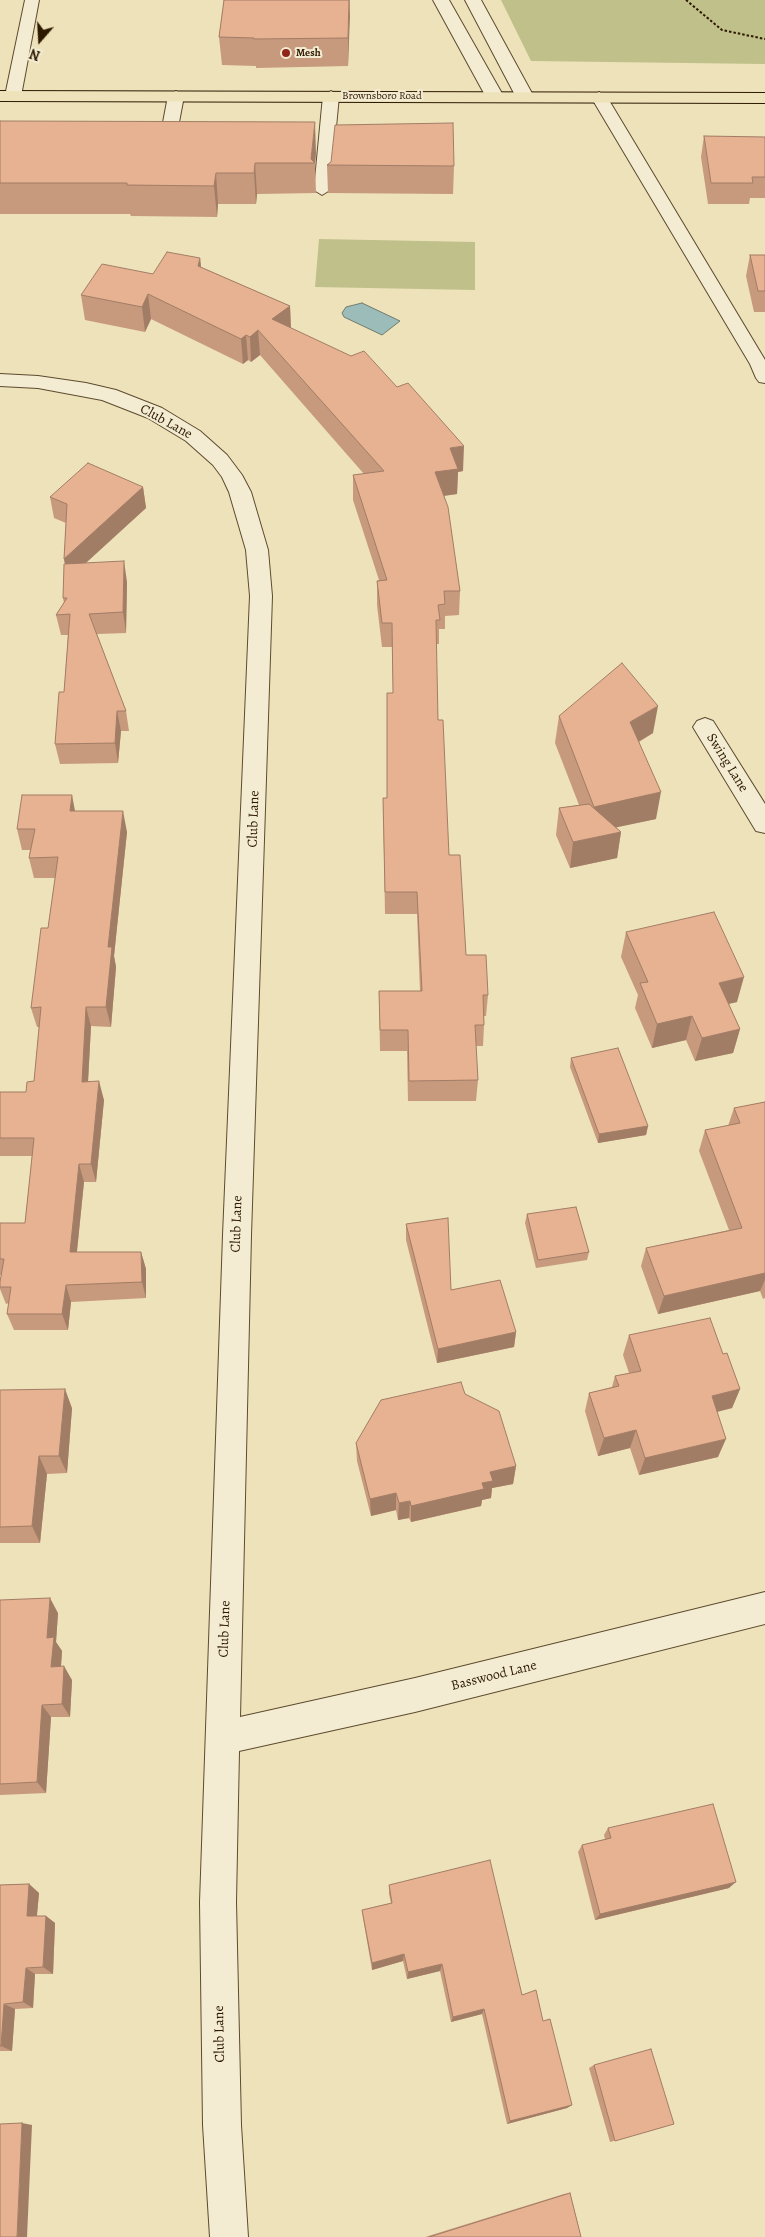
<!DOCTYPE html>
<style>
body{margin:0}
#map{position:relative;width:765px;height:2237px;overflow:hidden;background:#ede2ba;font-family:Alegreya,serif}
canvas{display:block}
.north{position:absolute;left:15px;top:15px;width:50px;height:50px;-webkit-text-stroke:4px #f3ecd2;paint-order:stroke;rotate:199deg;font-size:14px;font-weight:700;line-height:20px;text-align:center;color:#2d1900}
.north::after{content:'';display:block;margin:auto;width:18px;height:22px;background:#2d1900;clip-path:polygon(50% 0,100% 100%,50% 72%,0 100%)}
</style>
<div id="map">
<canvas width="765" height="2237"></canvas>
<div class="north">N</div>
</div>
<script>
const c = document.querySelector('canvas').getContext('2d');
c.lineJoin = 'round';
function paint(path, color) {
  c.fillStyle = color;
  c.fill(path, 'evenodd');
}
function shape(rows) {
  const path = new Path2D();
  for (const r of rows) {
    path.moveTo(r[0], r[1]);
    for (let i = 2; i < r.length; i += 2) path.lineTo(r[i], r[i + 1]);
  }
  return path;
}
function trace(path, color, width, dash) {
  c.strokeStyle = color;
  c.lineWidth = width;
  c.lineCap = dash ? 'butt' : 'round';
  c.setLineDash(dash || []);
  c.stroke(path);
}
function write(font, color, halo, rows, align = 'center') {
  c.font = font + ' Alegreya,serif';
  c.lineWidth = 4;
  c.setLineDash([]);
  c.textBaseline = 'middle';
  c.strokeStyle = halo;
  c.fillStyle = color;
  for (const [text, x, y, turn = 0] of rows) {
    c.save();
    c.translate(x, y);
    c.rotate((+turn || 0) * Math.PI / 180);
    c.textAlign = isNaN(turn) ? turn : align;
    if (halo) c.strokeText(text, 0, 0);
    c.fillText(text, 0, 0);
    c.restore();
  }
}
const green = shape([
 [501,0,765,0,765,64,531,61],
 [319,239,475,242,475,290,315,287]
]);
const water = shape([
 [362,303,400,321,382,335,344,317,342,313,346,307,362,303]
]);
const path = shape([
 [686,0,722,30,765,39]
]);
const lane = shape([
 [25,0,39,0,21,96,13,101,5,96,25,0],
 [176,91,184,96,176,138,168,143,148,141,145,138,148,135,161,133,168,96,176,91],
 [331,91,339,96,330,190,322,195,314,190,323,96,331,91],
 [599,92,607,97,765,360,765,383,759,382,756,378,750,364,591,97,599,92]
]);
const street = shape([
 [433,0,449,0,504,97,501,101,489,101,486,97,433,0],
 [465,0,481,0,534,97,531,101,519,101,516,97,465,0],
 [0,374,38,376,86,383,116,390,162,408,200,431,227,455,242,475,251,492,268,550,272,596,251,1235,240,1717,415,1678,765,1592,765,1624,415,1712,239,1751,236,1902,241,2125,248,2237,210,2237,203,2125,200,1902,223,1235,250,596,246,550,229,492,222,477,213,465,186,441,148,418,102,400,38,388,0,386,0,374],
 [705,718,713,721,765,804,765,833,756,831,693,727,697,721,705,718]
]);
const primary = shape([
 [0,91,765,93,765,103,0,101,0,91]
]);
const wall = shape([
 [224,0,350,0,348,66,256,68,256,66,222,65,219,37],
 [0,121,316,153,315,163,316,193,257,194,256,204,218,204,217,217,131,216,130,214,0,214],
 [704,136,765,137,765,198,750,198,749,204,708,204,701,157],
 [331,162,454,166,453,194,328,193,327,165],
 [750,255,765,255,765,312,754,312,746,276],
 [200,258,201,267,290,306,291,328,463,471,458,472,457,494,444,496,460,591,459,615,445,616,445,629,439,629,439,644,436,644,438,720,449,855,466,955,488,995,486,1016,484,1016,484,1025,483,1046,476,1046,478,1080,476,1101,408,1101,407,1051,380,1051,379,991,420,991,417,914,385,914,383,798,387,798,393,693,392,647,382,647,377,605,377,581,379,580,353,500,353,475,364,474,260,355,251,362,248,360,243,364,151,319,145,332,85,320,81,295,153,274],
 [143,487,146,508,86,563,127,582,126,633,97,634,126,711,129,731,121,731,118,763,60,764,55,744,64,692,68,635,61,635,56,615,64,603,63,598,65,564,64,559,66,523,54,518,50,497],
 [559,716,653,733,639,742,656,819,616,827,621,832,617,858,570,868,556,835,559,808,579,805,555,743],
 [75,811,127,832,114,956,116,967,111,1027,91,1026,88,1082,104,1100,96,1182,84,1182,77,1252,141,1252,146,1269,146,1298,71,1302,68,1330,14,1330,7,1314,9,1303,6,1304,0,1289,1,1275,0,1275,0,1223,25,1223,32,1156,0,1156,0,1092,26,1092,34,1081,39,1027,37,1027,31,1008,48,928,55,878,34,878,29,858,30,850,22,850,17,829],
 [626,932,737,1002,729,1004,740,1029,733,1053,695,1061,686,1040,652,1048,635,1008,638,995,621,957],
 [571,1058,648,1126,646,1135,598,1143,570,1067],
 [765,1102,765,1298,763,1299,760,1291,658,1314,641,1266,646,1248,729,1230,699,1151,705,1130,728,1126,734,1108],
 [527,1214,589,1252,587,1260,536,1268,525,1223],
 [406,1224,451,1290,516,1332,514,1347,437,1363,406,1240],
 [629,1335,723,1354,740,1389,732,1408,717,1412,718,1457,639,1475,630,1448,598,1456,585,1411,589,1393,612,1387,615,1376,629,1373,623,1355],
 [0,1390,72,1408,67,1473,47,1474,40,1543,0,1543],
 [465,1394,516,1466,513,1484,492,1488,491,1498,482,1500,481,1506,411,1522,409,1518,398,1520,396,1510,371,1516,357,1461,356,1443],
 [0,1600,58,1613,56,1642,62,1651,61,1666,72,1680,70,1717,51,1717,46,1793,0,1795],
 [608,1828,729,1888,595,1920,578,1852,582,1845,605,1839,604,1835],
 [29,1884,39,1893,37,1916,46,1916,55,1923,53,1974,35,1974,33,2008,15,2009,12,2051,0,2051,0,1885],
 [389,1885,522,1995,543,2021,572,2105,567,2108,507,2124,482,2014,451,2022,440,1971,407,1979,403,1961,372,1970,363,1918,362,1910,391,1903,389,1894],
 [594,2065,674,2124,610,2142,589,2068],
 [570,2193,581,2237,425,2237,564,2194]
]);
const shadedWall = shape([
 [349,0,350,16,348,66,348,38],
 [315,122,316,153,315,163,311,159],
 [255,163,257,194,256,204,254,173],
 [216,173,218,204,217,217,214,186],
 [200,258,203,284,198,266],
 [148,294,151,319,145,332,142,307],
 [290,306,291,331,272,319],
 [258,330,260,355,251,362,250,337],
 [246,335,248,360,243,364,241,339],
 [464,446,463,471,458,472,457,494,434,497,435,472,450,448],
 [143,487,146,508,68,579,64,559],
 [124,561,127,582,126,633,123,612],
 [658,706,653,733,626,749,630,722],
 [117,711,121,731,118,763,115,743],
 [661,792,656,819,590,833,594,807],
 [72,795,76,816,70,811],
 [123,811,127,832,114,956,116,967,111,1027,106,1007,108,947],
 [621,832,617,858,570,868,573,842],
 [744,977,737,1002,712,1007,719,983],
 [86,1007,91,1026,87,1100,82,1082],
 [692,1016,686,1040,652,1048,657,1024],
 [740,1029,733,1053,695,1061,702,1038],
 [99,1081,104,1100,96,1182,91,1164],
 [648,1126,646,1135,598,1143,599,1134],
 [79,1164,84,1182,75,1269,70,1252],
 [141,1252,146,1269,146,1298,142,1282],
 [765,1273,765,1280,760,1291,658,1314,664,1296],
 [66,1285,71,1302,68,1330,62,1314],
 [516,1332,514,1347,437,1363,438,1349],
 [65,1389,72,1408,67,1473,59,1456],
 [740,1389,732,1408,704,1415,712,1396],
 [636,1430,630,1448,598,1456,604,1438],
 [726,1439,718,1457,639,1475,645,1458],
 [39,1456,47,1474,40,1543,32,1526],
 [516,1466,513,1484,492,1488,491,1498,482,1500,481,1506,411,1522,411,1506,482,1483,490,1472],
 [396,1493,396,1510,371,1516,370,1499],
 [410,1501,409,1518,398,1520,399,1503],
 [50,1598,58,1613,56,1642,62,1651,60,1680,51,1667,47,1638],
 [64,1666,72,1680,70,1717,62,1704],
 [42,1705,51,1717,46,1793,37,1782],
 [736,1882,729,1888,595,1920,600,1914],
 [29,1884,39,1893,36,1924,27,1916],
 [46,1916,55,1923,53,1974,43,1967],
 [404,1954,403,1961,372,1970,372,1963],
 [442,1964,440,1971,407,1979,408,1972],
 [26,1968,35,1974,33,2008,23,2002],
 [4,2004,15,2009,12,2051,1,2046],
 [484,2009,482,2014,451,2022,453,2017],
 [572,2105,567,2108,507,2124,510,2121],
 [22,2123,32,2125,27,2237,17,2237]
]);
const building = shape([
 [224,0,349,0,348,38,254,39,254,38,219,37,224,0],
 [0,121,315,122,311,159,315,163,255,163,254,173,216,173,214,186,127,185,127,183,0,183,0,121],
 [453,123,454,166,327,165,331,162,335,125,453,123],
 [704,136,765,137,765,177,752,177,753,183,711,183,704,136],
 [167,252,200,258,198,266,290,306,272,319,351,356,364,351,397,387,408,383,464,446,450,448,458,469,435,472,448,507,460,591,444,591,445,604,438,605,440,620,436,620,438,720,443,720,449,855,460,855,466,955,486,955,488,995,483,995,484,1025,475,1025,478,1080,409,1081,408,1030,380,1030,379,991,422,991,417,892,385,892,383,798,387,798,387,693,393,693,392,623,382,623,377,581,387,580,353,475,384,471,258,330,250,337,246,335,241,339,148,294,142,307,81,295,102,264,153,274,167,252],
 [750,255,765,255,765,291,758,291,750,255],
 [88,463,143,487,64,559,67,504,50,497,88,463],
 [124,561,123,612,89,614,126,711,117,711,115,743,55,744,59,692,64,692,70,614,56,615,67,598,63,598,64,564,124,561],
 [622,663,658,706,630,722,661,792,594,807,559,716,622,663],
 [22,795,72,795,70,811,123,811,108,947,112,947,106,1007,86,1007,82,1082,99,1081,91,1164,79,1164,70,1252,141,1252,142,1282,66,1285,62,1314,7,1314,11,1287,0,1287,0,1282,4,1259,0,1259,0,1223,25,1223,34,1138,0,1138,0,1092,26,1092,27,1082,34,1081,41,1007,31,1008,41,928,48,928,58,857,29,858,35,829,17,829,22,795],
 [589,804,621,832,573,842,559,808,589,804],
 [714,912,744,977,719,983,740,1029,702,1038,692,1016,657,1024,640,983,648,982,626,932,714,912],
 [618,1048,648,1126,599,1134,571,1058,618,1048],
 [765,1102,765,1273,664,1296,646,1248,742,1228,705,1130,740,1123,734,1108,765,1102],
 [576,1207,589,1252,538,1260,527,1214,576,1207],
 [448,1218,451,1290,500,1280,516,1332,438,1349,406,1224,448,1218],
 [710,1318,723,1354,727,1353,740,1389,712,1396,726,1439,645,1458,636,1430,604,1438,589,1393,619,1386,615,1376,641,1371,629,1335,710,1318],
 [461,1382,465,1394,499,1411,516,1466,490,1472,493,1481,482,1483,484,1489,411,1506,410,1501,399,1503,396,1493,370,1499,356,1443,381,1400,461,1382],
 [65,1389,59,1456,39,1456,32,1526,0,1527,0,1390,65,1389],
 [50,1598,47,1638,54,1637,51,1667,64,1666,62,1704,42,1705,37,1782,0,1784,0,1600,50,1598],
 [713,1804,736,1882,600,1914,582,1845,611,1838,608,1828,713,1804],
 [490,1860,522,1995,536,1990,543,2021,550,2019,572,2105,510,2121,484,2009,453,2017,442,1964,408,1972,404,1954,372,1963,362,1910,392,1903,389,1885,490,1860],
 [29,1884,27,1916,46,1916,43,1967,26,1968,23,2002,4,2004,1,2046,0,2046,0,1885,29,1884],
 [651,2049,674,2124,615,2141,594,2065,651,2049],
 [22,2123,17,2237,0,2237,0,2124,22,2123],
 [570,2193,581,2237,429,2237,570,2193]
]);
const markers = [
 [286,53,5,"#8f2418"]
];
const farPoinames = [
 ["Mesh",296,53]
];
const farStreetnames = [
 ["Brownsboro Road",382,96]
];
const streetNames = [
 ["Club Lane",166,422,29],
 ["Swing Lane",727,763,58],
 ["Club Lane",254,819,-88],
 ["Club Lane",237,1224,-88],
 ["Club Lane",225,1629,-88],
 ["Basswood Lane",494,1676,-14],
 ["Club Lane",220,2034,-91]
];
paint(green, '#c0c08a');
paint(water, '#9cbcb9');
trace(water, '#707b6f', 1);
trace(lane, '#5d4b2e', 2);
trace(street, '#5d4b2e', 2);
trace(primary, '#2d1900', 2);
trace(path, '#2d1900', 2, [2.5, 2]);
paint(lane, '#f3ecd2');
paint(street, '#f3ecd2');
paint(primary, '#ede2ba');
paint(wall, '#c7997d');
paint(shadedWall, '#a27d66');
paint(building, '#e7b291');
trace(building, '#a27d66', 1);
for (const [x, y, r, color] of markers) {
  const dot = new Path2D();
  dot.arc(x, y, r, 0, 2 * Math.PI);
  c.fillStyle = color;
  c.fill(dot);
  trace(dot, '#f3ecd2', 2);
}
write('bold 11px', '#2d1900', '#f3ecd2', farPoinames, 'left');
write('11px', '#2d1900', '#f3ecd2', farStreetnames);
write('14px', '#2d1900', '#f3ecd2', streetNames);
</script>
